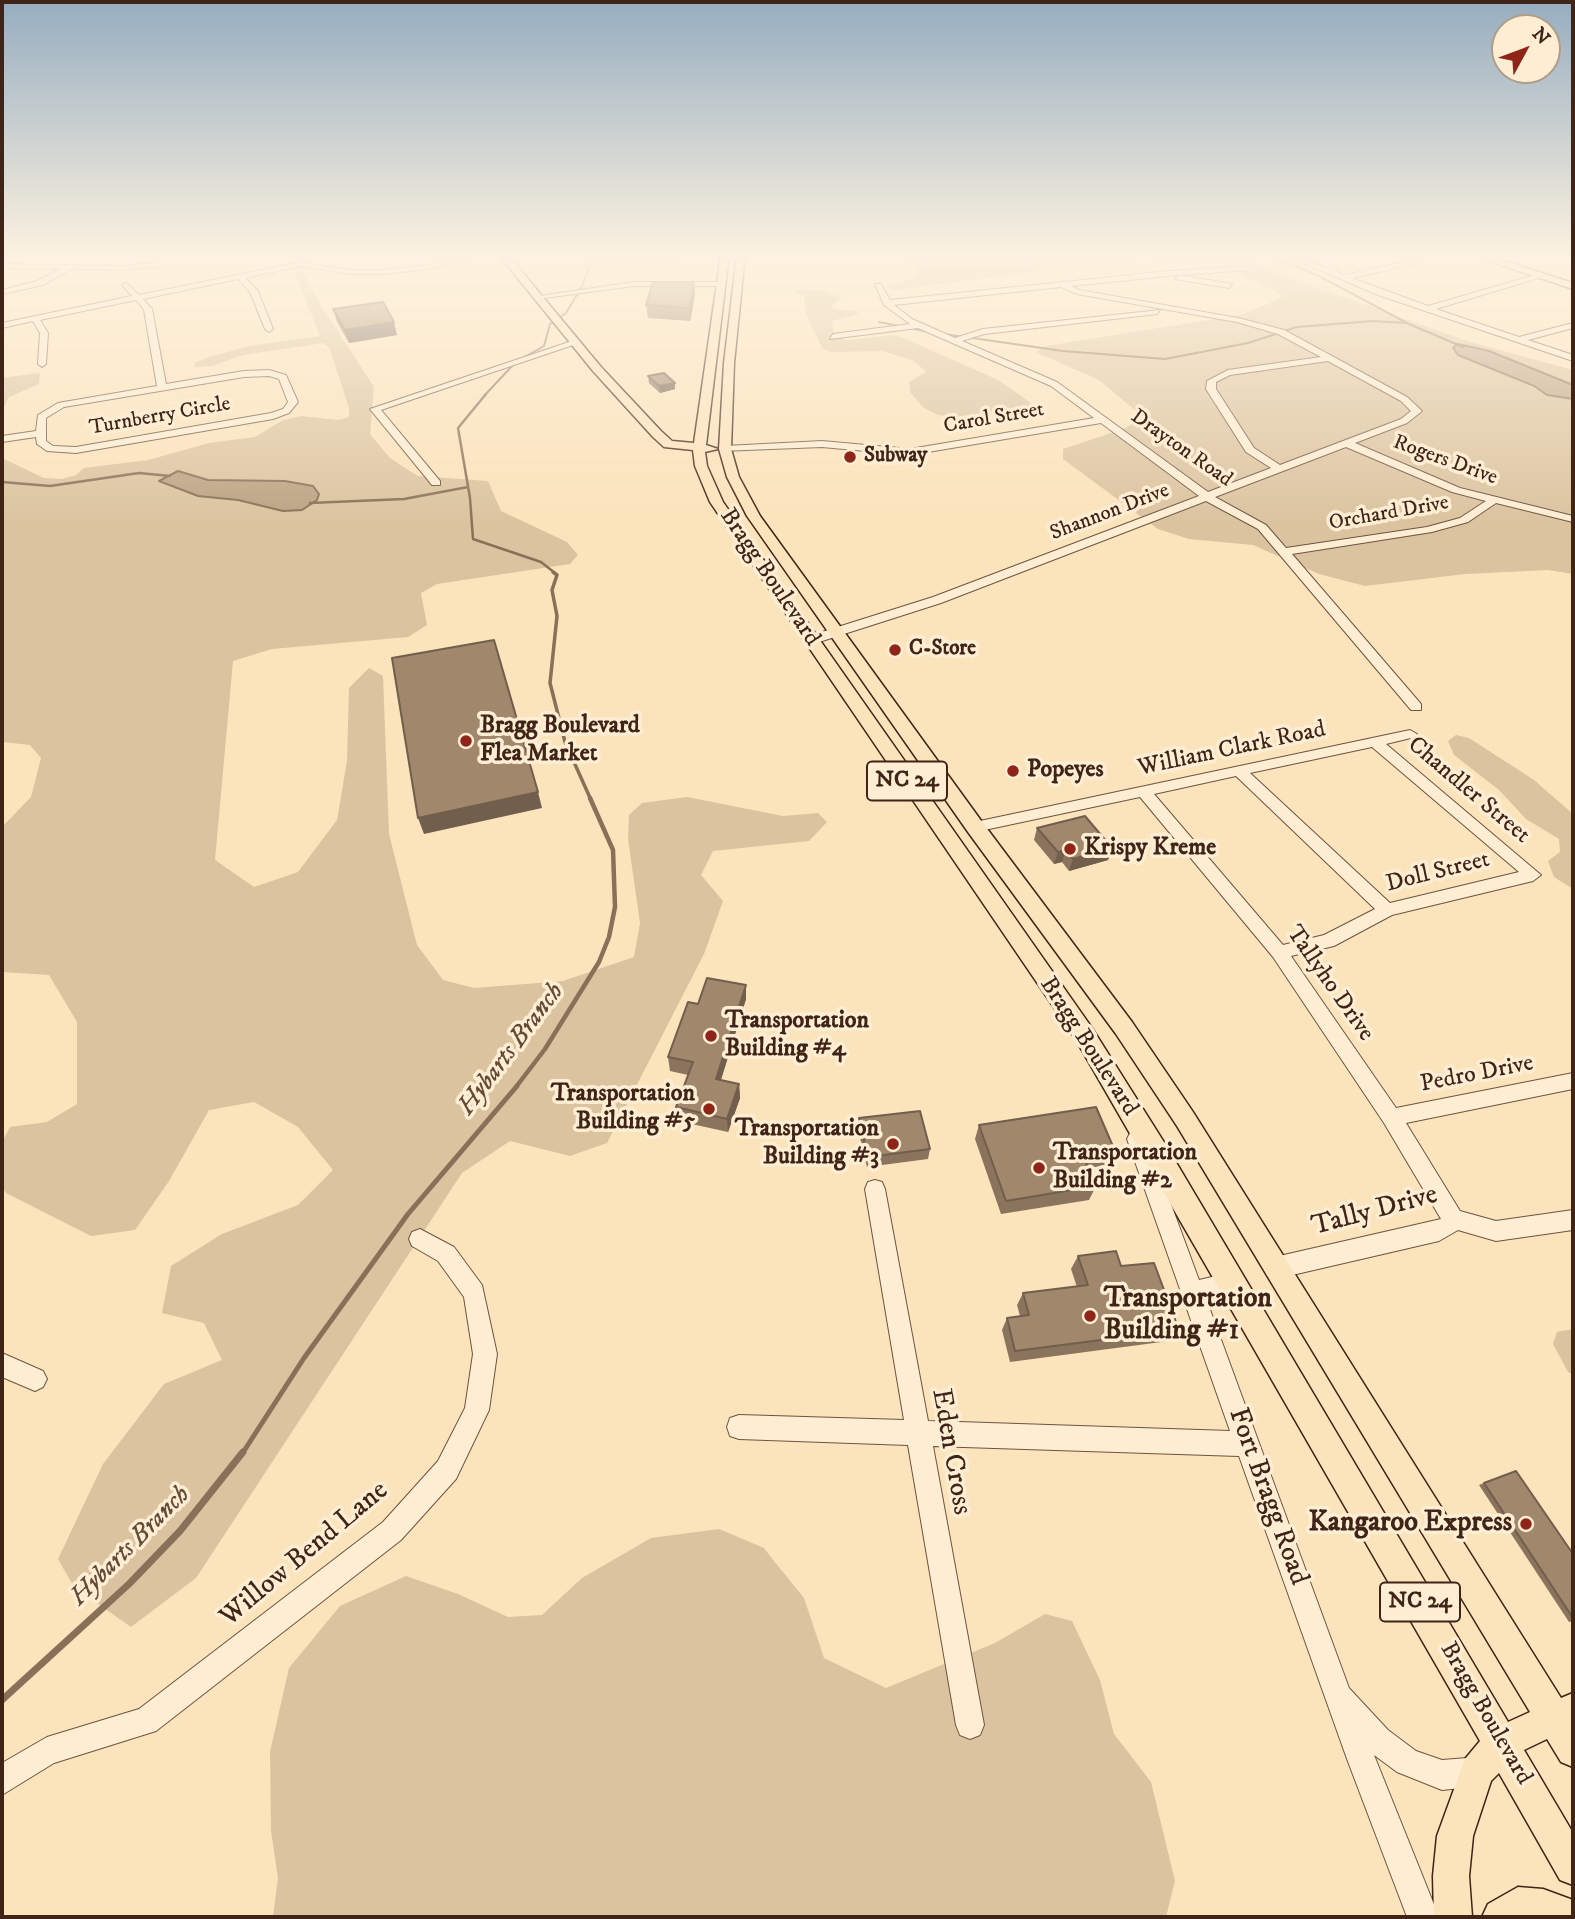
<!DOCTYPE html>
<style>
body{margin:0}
#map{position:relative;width:1575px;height:1919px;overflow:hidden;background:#fbe3bb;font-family:"IM FELL DW Pica",serif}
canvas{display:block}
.frame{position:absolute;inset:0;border:4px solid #3f2417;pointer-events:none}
.north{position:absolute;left:1491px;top:14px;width:70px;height:70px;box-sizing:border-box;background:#fcedd3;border:2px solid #b09d88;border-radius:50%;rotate:49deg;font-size:19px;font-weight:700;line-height:28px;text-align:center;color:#3f2417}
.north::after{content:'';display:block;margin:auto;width:24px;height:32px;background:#8f2418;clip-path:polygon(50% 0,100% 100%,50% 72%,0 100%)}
</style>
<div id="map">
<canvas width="1575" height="1919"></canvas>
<div class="frame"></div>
<div class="north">N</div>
</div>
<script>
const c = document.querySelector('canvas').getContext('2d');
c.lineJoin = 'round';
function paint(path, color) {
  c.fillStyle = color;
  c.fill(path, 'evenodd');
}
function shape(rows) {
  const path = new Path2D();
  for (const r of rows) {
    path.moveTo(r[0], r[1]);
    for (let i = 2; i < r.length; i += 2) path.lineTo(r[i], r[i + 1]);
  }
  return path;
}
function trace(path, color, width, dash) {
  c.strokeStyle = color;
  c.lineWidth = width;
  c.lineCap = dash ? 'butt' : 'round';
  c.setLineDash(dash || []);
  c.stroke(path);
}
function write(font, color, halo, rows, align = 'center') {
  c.font = font + ' "IM FELL DW Pica",serif';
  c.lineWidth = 7;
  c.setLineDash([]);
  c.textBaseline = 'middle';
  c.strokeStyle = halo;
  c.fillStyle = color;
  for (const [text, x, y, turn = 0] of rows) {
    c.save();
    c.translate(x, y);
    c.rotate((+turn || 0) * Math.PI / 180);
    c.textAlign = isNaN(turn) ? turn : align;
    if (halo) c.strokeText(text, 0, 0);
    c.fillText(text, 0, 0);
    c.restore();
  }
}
const green = shape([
 [580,255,687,255,693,259,604,267],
 [824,255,1243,255,1277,273,1470,342,1573,370,1573,385,1516,364,1466,358,1541,391,1573,399,1573,574,1548,570,1465,574,1365,586,1319,574,1253,545,1189,539,1158,529,1063,459,1063,449,1126,428,1142,416,1099,380,1036,352,1046,346,1240,315,1282,298,1277,291,1209,261,1124,260,894,290,885,287,919,277,912,261,897,258,829,258],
 [304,265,307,268,302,271,320,304,374,387,370,434,390,458,418,476,488,481,501,511,567,542,578,555,570,564,437,584,421,593,427,625,408,637,272,649,233,661,215,860,254,887,298,872,337,820,347,761,349,688,369,668,383,676,389,834,417,945,443,980,474,988,563,981,634,957,640,923,628,839,629,815,642,803,687,797,783,816,818,813,827,822,809,841,713,851,701,875,723,901,704,954,607,1143,570,1156,510,1141,462,1173,196,1578,131,1627,74,1587,58,1559,103,1464,164,1384,222,1360,204,1323,162,1313,171,1266,222,1234,298,1205,333,1170,298,1127,254,1102,209,1110,169,1181,135,1230,91,1236,6,1193,2,1186,2,1142,10,1127,47,1122,77,1104,77,1022,49,975,2,972,2,827,31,797,41,758,30,745,2,742,2,458,44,478,62,479,76,475,84,468,148,460,209,443,255,437,283,420,302,416,338,420,349,417,349,408,329,347,324,343,243,355,212,366,195,367,195,363,206,358,249,346,320,336,293,269],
 [800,290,822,290,842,298,832,305,833,309,856,311,858,314,832,321,833,332,846,340,893,335,904,338,998,380,1031,403,1026,407,954,417,938,415,924,408,910,392,909,382,926,372,914,361,883,351,830,352,822,348,806,314,804,296,794,293],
 [40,373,39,384,9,397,2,410,2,378],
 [1456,735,1469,738,1534,780,1573,814,1573,889,1554,877,1548,861,1560,852,1559,839,1526,819,1499,790,1454,755,1448,741],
 [1573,1329,1573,1375,1568,1372,1553,1344,1557,1332],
 [719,1529,764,1548,774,1561,804,1598,824,1658,886,1688,995,1643,1045,1614,1072,1621,1100,1680,1114,1734,1151,1782,1175,1881,1166,1917,273,1917,278,1878,271,1831,270,1752,289,1668,340,1606,406,1576,458,1594,508,1617,542,1615,582,1578,651,1538]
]);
const water = shape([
 [1458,344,1489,351,1573,385,1573,399,1547,395,1534,386,1458,355,1453,348,1458,344],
 [178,471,208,480,285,481,313,486,319,494,317,500,302,510,283,511,238,500,198,496,159,481,178,471]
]);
const streamFar5 = shape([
 [1268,255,1319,276,1409,324,1463,347],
 [879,322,929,332],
 [944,334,1063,351,1165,359,1248,343,1297,327,1373,321,1406,323],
 [523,358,544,346,550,324,566,313,581,288,594,255],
 [484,396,513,365]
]);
const streamFar4 = shape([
 [486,394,458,428,470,498,473,539,541,562,555,573],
 [2,482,50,486,139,473,170,476],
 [310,503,404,499,468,487]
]);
const streamFar3 = shape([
 [553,572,557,575,552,590,557,616,550,683,565,742,591,800]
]);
const streamFar2 = shape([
 [516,1087,545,1049,599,962,609,937,615,907,613,850,590,798]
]);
const streamFar1 = shape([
 [242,1454,304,1358,408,1214,517,1086]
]);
const stream = shape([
 [2,1700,129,1584,180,1531,243,1452]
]);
const minor = shape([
 [468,255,483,255,421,270,383,274,349,274,301,266,245,278,258,291,273,329,269,332,265,329,250,292,238,279,143,299,152,309,166,384,244,371,269,370,286,375,298,402,289,413,273,419,76,453,47,451,37,444,36,437,2,442,2,436,36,431,38,415,58,403,157,386,144,310,136,300,40,320,48,333,46,364,42,367,38,364,40,333,33,321,2,328,2,323,132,296,122,285,126,283,139,295,301,262,349,270,383,270,421,266,468,255],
 [269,376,279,379,288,402,283,409,271,413,76,447,53,446,46,441,46,418,64,407,244,377,269,376],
 [1285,255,1296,255,1345,275,1422,258,1422,262,1352,278,1428,306,1542,273,1542,277,1436,309,1519,337,1573,323,1573,328,1528,340,1573,355,1573,361,1378,295,1285,255],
 [161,262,164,266,123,270,71,269,43,285,2,294,2,290,37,281,60,269,2,268,2,264,123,266,161,262],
 [1253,266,1250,270,1178,275,1232,284,1229,288,1175,279,1178,275,1071,286,1079,290,1238,318,1284,330,1407,397,1422,411,1407,423,1355,443,1460,488,1573,516,1573,522,1496,503,1468,522,1432,532,1292,554,1421,704,1421,710,1411,710,1258,529,1206,501,941,603,816,643,806,643,806,637,933,597,1199,496,1101,423,910,455,822,447,721,451,721,447,725,446,822,441,910,449,1094,418,1051,386,918,328,830,339,833,334,910,324,884,305,875,284,881,284,890,300,1170,271,1253,266],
 [1061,287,1077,294,1237,322,1278,334,1321,357,1228,370,1207,381,1206,389,1246,452,1271,468,1208,492,1057,382,962,341,984,334,1157,314,1160,310,983,329,955,338,912,319,894,305,1061,287],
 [1328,361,1401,401,1411,411,1401,419,1280,465,1254,448,1216,389,1216,382,1230,375,1328,361],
 [1346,447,1452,492,1486,501,1460,518,1427,527,1286,548,1266,525,1215,497,1346,447],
 [634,282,720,282,724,284,720,286,634,286,537,299,533,297,634,282],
 [572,341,579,343,381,410,440,481,440,485,432,485,370,409,572,341],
 [1410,730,1417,734,1415,737,1386,744,1541,875,1533,881,1392,915,1334,946,1291,956,1396,1108,1573,1073,1573,1089,1406,1123,1460,1211,1496,1221,1573,1210,1573,1230,1496,1241,1458,1230,1439,1241,1275,1279,1267,1275,1264,1268,1267,1261,1275,1257,1441,1219,1384,1123,1273,957,1140,797,975,832,967,827,975,822,1410,730],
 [1372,747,1519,872,1390,903,1250,773,1372,747],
 [1236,776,1375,909,1324,935,1283,945,1154,794,1236,776],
 [1137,1130,1144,1133,1147,1139,1199,1280,1233,1272,1241,1275,1244,1283,1241,1291,1211,1298,1208,1304,1349,1688,1388,1730,1416,1751,1442,1760,1467,1758,1479,1752,1489,1757,1494,1767,1489,1777,1481,1782,1471,1787,1442,1790,1397,1772,1374,1755,1439,1917,1407,1917,1347,1759,1239,1456,933,1446,984,1725,980,1735,970,1739,960,1735,956,1725,908,1445,739,1439,730,1436,727,1427,730,1418,739,1415,904,1420,865,1189,868,1182,875,1180,882,1182,885,1189,928,1421,1230,1431,1127,1139,1130,1133,1137,1130],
 [420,1229,454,1247,482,1285,497,1354,489,1410,456,1479,401,1540,156,1731,54,1763,2,1795,2,1763,47,1737,139,1709,383,1522,438,1461,465,1408,473,1354,464,1297,438,1261,412,1246,409,1239,412,1232,420,1229],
 [2,1353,43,1371,47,1379,43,1387,35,1391,2,1377,2,1353]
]);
const major = shape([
 [499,255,508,255,601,367,661,431,672,441,694,443,721,255,729,255,706,445,718,449,705,452,707,466,723,502,1092,1028,1167,1147,1508,1722,1530,1712,1177,1126,1116,1034,968,832,747,516,727,477,719,449,724,363,737,255,745,255,734,363,731,449,739,477,760,516,982,822,1132,1022,1193,1112,1561,1698,1573,1693,1573,1767,1561,1762,1547,1739,1524,1750,1573,1833,1573,1885,1560,1880,1499,1773,1491,1781,1473,1836,1469,1876,1472,1917,1434,1917,1433,1876,1437,1836,1465,1759,1480,1741,1076,1040,710,502,695,466,693,450,664,447,653,437,593,371,499,255],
 [1471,255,1485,255,1573,283,1573,289,1471,255],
 [1518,1887,1543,1889,1573,1900,1573,1917,1482,1917,1488,1904,1518,1887]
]);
const wall = shape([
 [694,282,695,295,690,321,648,318,646,305],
 [333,309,397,335,349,343,337,322],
 [648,376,675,383,675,389,660,393,649,383],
 [1037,828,1112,848,1108,860,1069,871,1062,862,1054,864,1034,840],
 [746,999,721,1080,739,1084,740,1098,728,1132,678,1121,676,1107,688,1075,670,1071,668,1057,698,1004],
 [859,1118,930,1149,928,1159,867,1167,858,1129],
 [979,1125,1115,1151,1108,1165,1088,1168,1096,1186,1089,1200,1001,1214,975,1139],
 [1078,1256,1121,1266,1179,1330,1169,1341,1010,1362,1002,1330,1007,1318,1020,1316,1017,1305,1023,1293,1077,1287,1071,1269],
 [1484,1483,1573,1554,1573,1621,1569,1622,1479,1485]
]);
const shadedWall = shape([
 [694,282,695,295,690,321,690,308],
 [394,322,397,335,349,343,345,330],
 [675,383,675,389,660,393,659,386],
 [538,792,542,808,424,834,418,818],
 [1112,848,1108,860,1069,871,1073,859],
 [1066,850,1062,862,1054,864,1058,852],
 [746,985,746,999,717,1092,716,1079],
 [739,1084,740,1098,728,1132,727,1119]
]);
const building = shape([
 [653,282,694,282,690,308,646,305,653,282],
 [383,302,394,322,345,330,333,309,383,302],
 [664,373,675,383,659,386,648,376,664,373],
 [494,640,538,792,418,818,392,658,494,640],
 [1085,816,1112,848,1073,859,1066,850,1058,852,1037,828,1085,816],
 [707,978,746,985,716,1079,739,1084,727,1119,676,1107,693,1062,668,1057,688,1002,698,1004,707,978],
 [1096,1107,1115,1151,1083,1156,1096,1186,1006,1201,979,1125,1096,1107],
 [920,1111,930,1149,868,1157,859,1118,920,1111],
 [1116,1251,1121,1266,1154,1263,1179,1330,1015,1351,1007,1318,1029,1315,1023,1293,1088,1285,1078,1256,1116,1251],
 [1516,1471,1573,1554,1573,1618,1484,1483,1516,1471]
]);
const markers = [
 [850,457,7,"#8f2418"],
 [895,650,7,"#8f2418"],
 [466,741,7,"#8f2418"],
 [1013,771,7,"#8f2418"],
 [1070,849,7,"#8f2418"],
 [711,1036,7,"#8f2418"],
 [709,1109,7,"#8f2418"],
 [893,1144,7,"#8f2418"],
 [1039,1168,7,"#8f2418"],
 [1090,1316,7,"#8f2418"],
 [1526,1524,7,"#8f2418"]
];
const farStreetnames = [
 ["Turnberry Circle",160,417,-10],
 ["Carol Street",994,419,-10],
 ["Drayton Road",1181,449,35],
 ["Rogers Drive",1445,461,20],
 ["Shannon Drive",1110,513,-21],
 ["Orchard Drive",1389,514,-10]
];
const farPoinames = [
 ["Subway",864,457],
 ["C-Store",909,650]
];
const shields = [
 [907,781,80],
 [1420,1602,80]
];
const shieldNames = [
 ["NC 24",907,781],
 ["NC 24",1420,1602]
];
const streetNames = [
 ["Bragg Boulevard",769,578,56],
 ["William Clark Road",1232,750,-12],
 ["Chandler Street",1468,791,40],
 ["Doll Street",1438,873,-14],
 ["Tallyho Drive",1329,984,55],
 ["Bragg Boulevard",1088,1047,57],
 ["Pedro Drive",1477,1075,-11],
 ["Bragg Boulevard",1485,1714,60]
];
const poiNames = [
 ["Bragg Boulevard",480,727],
 ["Flea Market",480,755],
 ["Popeyes",1027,771],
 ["Krispy Kreme",1084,849],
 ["Transportation",725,1022],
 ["Building #4",725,1050],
 ["Transportation",695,1095,"right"],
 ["Building #5",695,1123,"right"],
 ["Transportation",879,1130,"right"],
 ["Building #3",879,1158,"right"],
 ["Transportation",1053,1154],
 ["Building #2",1053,1182]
];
const waterNames = [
 ["Hybarts Branch",512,1050,-53],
 ["Hybarts Branch",131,1547,-45]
];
const nearStreetnames = [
 ["Tally Drive",1375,1212,-15],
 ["Eden Cross",950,1452,80],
 ["Fort Bragg Road",1267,1497,70],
 ["Willow Bend Lane",305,1555,-40]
];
const nearPoinames = [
 ["Transportation",1104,1300],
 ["Building #1",1104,1332],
 ["Kangaroo Express",1512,1524,"right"]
];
paint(green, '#dbc39f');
paint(water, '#bba283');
trace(water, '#897058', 2);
trace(streamFar5, '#897058', 2);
trace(streamFar4, '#897058', 2.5);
trace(streamFar3, '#897058', 3.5);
trace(streamFar2, '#897058', 4.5);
trace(streamFar1, '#897058', 5);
trace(stream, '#897058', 7);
trace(minor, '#6e5440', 2);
trace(major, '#3f2417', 3);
paint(minor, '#fcedd3');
paint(major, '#fbe3bb');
paint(wall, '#8a745d');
paint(shadedWall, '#715e4c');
paint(building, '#a1876c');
trace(building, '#715e4c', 2);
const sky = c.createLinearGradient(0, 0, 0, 524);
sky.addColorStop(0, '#96adc0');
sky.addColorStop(0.49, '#fdf2e0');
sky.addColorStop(1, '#fdf2e000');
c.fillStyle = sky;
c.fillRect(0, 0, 1575, 524);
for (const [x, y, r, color] of markers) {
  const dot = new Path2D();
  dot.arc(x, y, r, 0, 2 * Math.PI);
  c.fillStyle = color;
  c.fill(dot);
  trace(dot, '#fcedd3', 2.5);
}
write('21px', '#3f2417', '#fcedd3', farStreetnames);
write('bold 21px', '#3f2417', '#fcedd3', farPoinames, 'left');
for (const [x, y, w] of shields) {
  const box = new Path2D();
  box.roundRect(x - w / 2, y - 19.5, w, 39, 5);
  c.fillStyle = '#fcedd3';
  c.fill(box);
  trace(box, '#3f2417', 2);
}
write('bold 23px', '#3f2417', null, shieldNames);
write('24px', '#3f2417', '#fcedd3', streetNames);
write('bold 24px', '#3f2417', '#fcedd3', poiNames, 'left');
write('italic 26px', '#644a37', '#fcedd3', waterNames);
write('28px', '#3f2417', '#fcedd3', nearStreetnames);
write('bold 28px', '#3f2417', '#fcedd3', nearPoinames, 'left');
</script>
